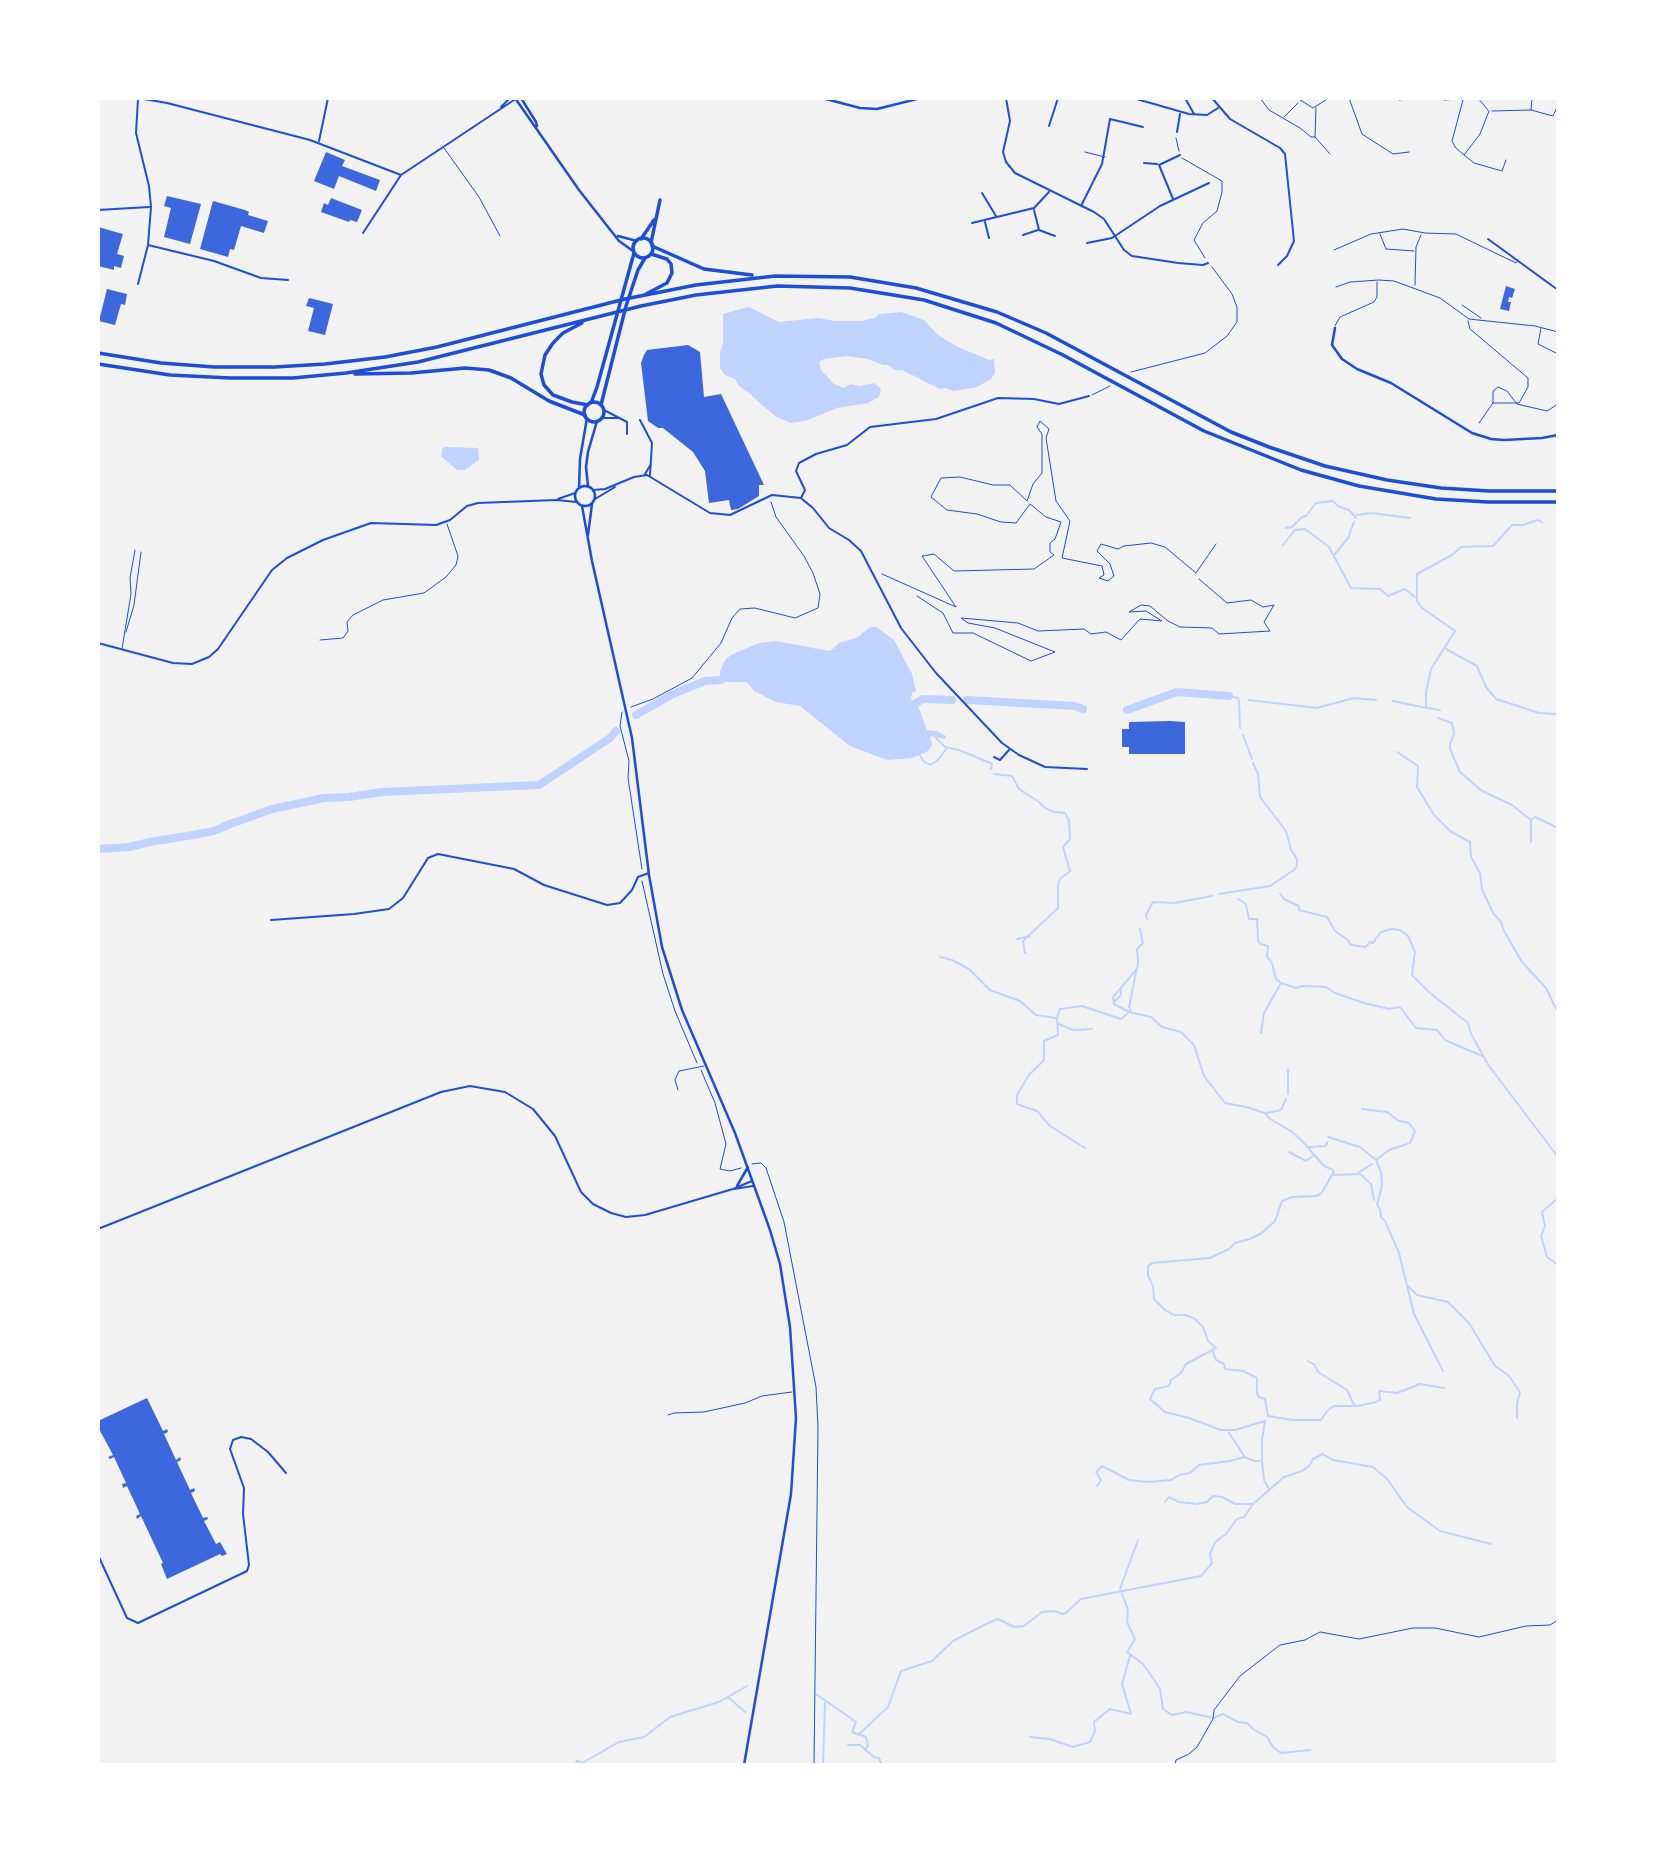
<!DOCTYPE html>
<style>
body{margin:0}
#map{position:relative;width:1656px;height:1863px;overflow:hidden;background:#f2f2f2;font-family:"Nunito Sans",sans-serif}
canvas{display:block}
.frame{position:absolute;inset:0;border:100px solid #fff;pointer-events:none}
</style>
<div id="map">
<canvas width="1656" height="1863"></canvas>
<div class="frame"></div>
</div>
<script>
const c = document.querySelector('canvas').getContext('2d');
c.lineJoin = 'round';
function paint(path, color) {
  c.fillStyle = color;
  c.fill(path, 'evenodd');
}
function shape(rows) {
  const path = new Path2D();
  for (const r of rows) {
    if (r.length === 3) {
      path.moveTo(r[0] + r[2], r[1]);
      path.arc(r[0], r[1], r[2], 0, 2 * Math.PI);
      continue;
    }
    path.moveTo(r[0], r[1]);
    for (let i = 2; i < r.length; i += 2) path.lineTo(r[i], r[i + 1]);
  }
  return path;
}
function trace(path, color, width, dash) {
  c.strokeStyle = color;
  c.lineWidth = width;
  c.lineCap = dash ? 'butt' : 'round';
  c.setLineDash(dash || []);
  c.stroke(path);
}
const water = shape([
 [749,307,779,322,819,318,834,321,861,321,875,318,879,314,901,312,924,320,938,335,958,347,989,360,994,359,995,373,991,379,977,387,954,391,945,388,940,389,902,370,894,370,888,365,883,365,868,359,847,356,824,359,819,362,821,370,834,384,844,388,850,384,860,386,874,383,881,389,879,397,868,403,837,408,805,421,791,423,777,417,763,406,748,392,739,386,735,379,725,375,720,368,720,352,723,344,723,314],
 [445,447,478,448,479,460,465,470,457,470,441,456,442,449],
 [870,627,876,627,894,640,912,674,916,691,912,693,911,700,917,703,927,730,937,731,946,736,945,739,930,736,932,745,928,751,912,758,887,760,850,746,800,706,776,702,754,691,747,682,726,682,720,679,720,671,725,660,731,655,759,643,776,641,830,651,839,643,858,637]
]);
const stream = shape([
 [1357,515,1371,513,1410,518],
 [1286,528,1292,527,1302,517,1306,516,1316,503,1333,501,1338,506,1349,510,1356,518],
 [1283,545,1295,530,1305,529,1329,547,1351,588,1380,589,1388,596,1405,589,1415,597],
 [1335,554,1348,538,1354,522],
 [1446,649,1477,666,1486,687,1496,699,1539,713,1558,714],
 [1229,696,1238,698,1239,701,1240,728],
 [1249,700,1317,708,1354,698,1376,700],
 [1393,701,1426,708,1426,692,1431,669,1455,631,1422,608,1417,601,1417,574,1452,555,1461,547,1493,546,1512,525,1523,525,1537,520,1542,522],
 [1428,708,1440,710],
 [1438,718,1452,723,1454,734,1450,744,1450,749,1460,772,1482,791,1512,805,1531,820,1535,817,1558,828],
 [1243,735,1252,759],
 [936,738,945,747,959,750,990,763,992,764,991,769],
 [1397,752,1418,766,1417,787,1434,815,1450,831,1470,842,1471,857,1480,873,1482,889,1493,913,1501,922,1504,931,1522,962,1546,988,1558,1013],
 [920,755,923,761,930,765,937,761,947,748],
 [994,774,1012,776,1019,789,1039,802,1045,808,1054,812,1065,813,1069,821,1070,839,1063,847,1070,871,1060,879,1058,885,1058,908,1023,941,1025,953],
 [1531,820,1531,842],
 [1280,893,1284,899,1299,906,1299,910,1327,917,1335,931,1348,940,1351,945,1366,947,1370,942,1373,943,1381,932,1392,929,1400,930,1408,936,1415,952,1412,975,1430,993,1468,1023,1471,1034,1489,1066,1558,1157],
 [1219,894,1270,886,1294,870,1297,866,1297,859,1291,850,1286,831,1260,797,1258,774,1253,763],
 [1238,899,1246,904,1249,919,1257,919,1258,940,1260,944,1268,946,1267,957,1272,963,1276,979,1281,983,1264,1013,1261,1033],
 [1147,919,1146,915,1153,902,1174,903,1212,896],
 [1017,939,1030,936],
 [940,957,952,960,969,969,990,990,1020,1001,1036,1015,1056,1018],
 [1136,970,1113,997,1114,1004,1129,1012,1151,1017,1162,1027,1181,1032,1194,1045,1204,1076,1225,1103,1246,1107,1265,1113,1270,1119,1291,1131,1304,1143,1324,1166,1333,1170,1334,1175,1360,1174,1371,1184,1374,1200],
 [1281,983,1296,988,1302,986,1326,987,1335,993,1364,1003,1389,1009,1400,1007,1416,1028,1437,1030,1445,1040,1482,1056],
 [1114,1002,1121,995,1121,987],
 [1131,1011,1129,1007,1138,963,1137,949,1143,943,1140,929],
 [1059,1024,1073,1030,1092,1029],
 [1288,1070,1288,1094],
 [1362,1109,1387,1112,1399,1121,1409,1123,1415,1131,1410,1143,1389,1150,1376,1160],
 [1267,1113,1281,1110,1286,1099],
 [1328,1137,1360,1147,1376,1160,1381,1172,1382,1185,1377,1205,1380,1209,1381,1217,1385,1221,1399,1253,1414,1314,1443,1371],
 [1309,1147,1326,1146,1327,1142],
 [1085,1148,1050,1126,1037,1111,1017,1104,1017,1095,1029,1075,1044,1060,1044,1041,1058,1035,1057,1018,1060,1009,1082,1006,1121,1019,1129,1012],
 [1289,1152,1306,1161,1314,1155],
 [1358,1173,1372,1164],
 [1558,1198,1542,1212,1545,1226,1541,1236,1547,1257,1558,1265],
 [1408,1286,1417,1295,1448,1302,1469,1323,1495,1366,1509,1376,1520,1392,1517,1404,1517,1418],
 [1213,1352,1216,1360,1224,1364,1225,1369,1243,1371,1257,1378,1257,1393,1259,1397,1265,1399,1268,1416,1292,1420,1321,1420,1327,1411,1334,1406,1358,1406,1376,1402,1380,1400,1379,1391,1397,1393,1420,1384,1444,1388],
 [1308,1361,1315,1365,1318,1372,1347,1390,1354,1405],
 [1229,1433,1245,1457,1254,1461,1260,1461],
 [1097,1486,1101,1480,1096,1472,1102,1466,1129,1480,1148,1482,1171,1480,1179,1475,1190,1473,1199,1465,1230,1461,1245,1457],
 [1269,1489,1264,1480,1262,1461,1262,1440,1265,1421,1235,1430,1221,1430,1189,1418,1165,1412,1150,1399,1155,1389,1169,1386,1171,1380,1181,1373,1186,1364,1216,1348,1208,1341,1203,1327,1195,1319,1186,1315,1174,1315,1165,1310,1154,1299,1153,1286,1148,1276,1148,1266,1152,1263,1210,1258,1229,1249,1235,1243,1250,1239,1262,1233,1275,1221,1282,1201,1292,1197,1316,1196,1321,1194,1333,1173],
 [1165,1502,1169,1497,1179,1502,1197,1504,1207,1502,1213,1496,1222,1497,1235,1504,1253,1504,1284,1477,1302,1471,1309,1466,1313,1459,1323,1454,1333,1460,1373,1467,1387,1479,1407,1507,1440,1531,1491,1544],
 [1138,1540,1120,1589,1128,1609,1127,1622,1135,1639,1127,1652,1143,1664,1155,1681,1160,1689,1163,1709,1172,1715,1186,1712,1214,1718,1223,1714,1238,1722,1247,1723,1253,1729,1267,1737,1273,1747,1281,1753,1310,1750],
 [816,1694,856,1722,852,1732,866,1737,868,1746,865,1749],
 [728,1697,745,1712],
 [858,1735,888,1707,901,1671,932,1661,953,1641,984,1625,998,1619,1014,1627,1024,1626,1042,1612,1054,1611,1063,1614,1067,1612,1081,1599,1201,1576,1212,1563,1210,1554,1215,1542,1226,1534,1237,1519,1244,1517,1253,1504],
 [1030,1737,1050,1739,1073,1747,1090,1742,1095,1731,1094,1722,1110,1709,1131,1714,1122,1684,1130,1656],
 [848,1745,860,1745,874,1757,879,1758,882,1765],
 [575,1765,577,1761,582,1763,619,1742,644,1737,670,1717,719,1702,747,1686],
 [823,1765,825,1703]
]);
const river = shape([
 [967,700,1075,706,1083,709],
 [916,703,923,699,952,700],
 [1127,710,1177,692,1229,696],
 [636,715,673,694,705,681,721,680],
 [239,821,272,809,324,798,349,797,382,792,539,785,610,738,616,731],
 [98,849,129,847,150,842,193,835,214,831,235,822]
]);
const building = shape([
 [326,152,345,160,342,166,380,180,376,191,339,176,334,189,314,181],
 [167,196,201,204,190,244,164,237,171,208,164,206],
 [331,198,362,210,357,222,350,220,349,222,321,212,324,203,328,205],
 [213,201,245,210,249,212,248,215,268,221,264,233,241,226,234,250,230,249,228,257,200,249],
 [98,227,123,234,117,254,124,256,121,268,114,266,114,270,98,266],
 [1506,286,1515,289,1512,298,1509,297,1508,302,1511,302,1509,311,1500,309],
 [107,289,127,294,125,305,121,304,115,325,99,321],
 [309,298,333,304,325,335,308,331,314,308,306,306],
 [688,345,700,352,704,397,721,394,764,485,759,485,759,496,738,509,731,510,729,500,709,503,705,471,693,452,663,428,658,428,648,421,641,363,644,355,647,350],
 [1170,721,1185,722,1185,754,1129,754,1129,747,1122,747,1122,729,1129,729,1129,722],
 [147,1398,163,1431,167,1429,168,1432,164,1434,176,1460,180,1457,181,1460,177,1462,190,1490,194,1488,195,1491,191,1493,203,1518,207,1517,208,1519,204,1521,216,1544,220,1542,227,1554,222,1556,220,1554,167,1579,161,1564,163,1563,141,1516,137,1519,136,1516,140,1514,127,1486,123,1488,122,1484,126,1483,114,1457,110,1459,108,1457,113,1455,98,1427,98,1421]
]);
const path = shape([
 [1176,138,1179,151],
 [1182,158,1222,181,1222,192,1217,211,1203,223,1194,240,1205,258],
 [1131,372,1205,353,1227,336,1237,322,1237,307,1232,294,1212,267],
 [1092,395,1110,386],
 [882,574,956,607,922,556,934,554,954,571,1034,569,1054,555,1050,552,1050,543,1055,539,1061,522,1046,517,1030,504,1016,523,1001,522,977,514,947,510,931,497,941,478,960,477,993,485,1010,485,1027,501,1033,484,1042,473,1042,434,1037,427,1040,421,1049,429,1046,438,1056,501,1070,521,1062,558,1102,566,1104,575,1099,578,1108,581,1114,576,1110,564,1097,551,1101,544,1118,549,1124,546,1151,543,1165,547,1196,573,1216,544],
 [917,596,943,613,953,633,973,633,1031,661,1055,652,995,628,968,623,961,618,1018,623,1038,631,1084,629,1091,634,1106,632,1121,640,1140,619,1162,621,1146,611,1129,612,1141,605,1150,606,1168,621,1180,627,1212,628,1219,634,1270,631,1264,622,1274,605,1263,607,1251,600,1227,603,1199,579],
 [631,707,653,699,692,678,721,643,732,618,740,609,755,608,795,618,818,608,820,594,813,573,804,556,776,517,771,502],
 [622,712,620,726,629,761,628,778,642,869],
 [642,881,663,974,675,1011,697,1063],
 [701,1070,715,1103,726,1144,720,1169,730,1171,741,1168],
 [752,1164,761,1163,766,1168,784,1222,816,1387,818,1427,814,1765],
 [1175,1765,1176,1760,1189,1754,1197,1747,1213,1719,1214,1710,1240,1676,1280,1645,1305,1640,1320,1632,1359,1639,1413,1628,1435,1628,1479,1637,1526,1626,1550,1625,1558,1620]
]);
const service = shape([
 [1260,98,1269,110,1300,128,1311,137,1315,137],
 [1297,98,1313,108,1329,98],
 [1349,98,1362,134,1393,154,1409,152],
 [1397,98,1399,100,1413,98],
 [1436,98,1445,100,1469,98],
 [1478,98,1488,110],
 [1463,100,1452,141,1455,147,1464,155,1480,134,1489,111],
 [1316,108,1315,137,1330,154],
 [1531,110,1532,98],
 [1492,111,1531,110,1553,116,1558,105],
 [1284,117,1298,103],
 [444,148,479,197,500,236],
 [1085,152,1105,157],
 [1464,155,1474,163,1502,171,1506,160],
 [1380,234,1386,249,1414,251],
 [1334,250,1371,234,1403,229,1425,233,1456,234,1516,263,1518,260],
 [1415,285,1416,247,1421,235],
 [1336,287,1350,282,1379,280,1394,281,1440,298,1469,319,1535,326,1558,332],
 [1462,305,1481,318],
 [1468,321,1470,329,1528,378,1528,387,1519,403,1493,403],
 [1335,326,1340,317,1374,302,1377,297,1377,282],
 [1541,328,1538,344,1558,354],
 [1479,423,1493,403,1493,391,1498,387,1507,391,1517,404,1521,405,1547,411,1558,404],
 [126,632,134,605,141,552],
 [320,640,343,638,348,631,347,622,353,615,383,600,424,593,446,577,456,565,458,556,447,524],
 [122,649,131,594,130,578,135,550],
 [678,1090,675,1080,679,1071,704,1066],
 [668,1415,674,1413,704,1412,745,1403,762,1396,792,1392]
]);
const minor = shape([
 [138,98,167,103,310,140,401,175],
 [1006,98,1010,121,1003,152,1006,162,1015,173,1094,212,1104,219,1124,250,1132,256,1178,263,1203,265,1208,263],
 [1133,98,1189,114,1207,115,1218,108],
 [1185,98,1194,114],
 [1212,98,1230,119,1280,148,1285,154,1294,241,1287,256,1278,265],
 [138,99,136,133,149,186,151,207,148,245,138,284],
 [501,107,510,98],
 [1049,126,1058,98],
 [1177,132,1180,114],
 [319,141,328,98],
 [1144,163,1157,164],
 [982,193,996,216],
 [1173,199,1159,165,1180,155],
 [1082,204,1102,164,1110,119,1143,127],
 [98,210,149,207],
 [1034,210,1039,230,1055,236],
 [985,222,989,238],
 [972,223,1034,208,1049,192],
 [363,233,401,175,517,98],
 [1023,235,1038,230],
 [1488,239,1558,290],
 [1087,243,1112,238,1160,206,1209,183],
 [148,245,214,261,261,278,288,280],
 [604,410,627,422,627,434],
 [602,418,619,418],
 [640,420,652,443,650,475],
 [645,474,651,464],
 [593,490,605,489,634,477,647,475,710,513,730,515,772,495,801,498,805,490,796,471,799,463,816,454,847,445,870,427,936,419,998,398,1034,399,1059,404,1089,396],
 [558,499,575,493],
 [595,499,615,487],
 [802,499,813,508,829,528,849,540,861,551,901,628,936,673,1002,743,1019,755,1045,767,1087,769],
 [98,643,173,663,192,664,209,657,218,649,272,570,287,558,323,540,371,523,436,525,450,520,467,506,478,503,557,500,576,502],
 [994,757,1000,760,1009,750],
 [271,920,354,914,389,909,403,898,428,858,438,854,514,869,544,885,607,905,620,903,632,890,638,877,649,873],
 [734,1189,753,1186],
 [98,1229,441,1092,470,1086,505,1092,533,1109,555,1136,581,1192,593,1204,611,1213,626,1217,645,1215,733,1189,752,1181],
 [98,1555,127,1618,138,1623,247,1571,249,1565,243,1514,244,1488,230,1449,233,1440,241,1437,251,1439,268,1452,286,1473]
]);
const tertiary = shape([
 [515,98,579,190,619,241,633,251],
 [521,98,536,122,537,126],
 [822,98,860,108,877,109,921,98],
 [618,236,637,241],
 [1335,328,1332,345,1342,359,1357,369,1391,383,1472,433,1491,439,1504,440,1542,438,1558,435]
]);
const primary = shape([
 [585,496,10],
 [588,486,586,467,588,452,597,421],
 [579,488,580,459,587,418],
 [582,506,592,561,632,738,649,875,662,947,682,1010,735,1133,770,1230,780,1264,790,1327,796,1418,791,1494,744,1765],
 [588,535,592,504],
 [737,1186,748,1167]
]);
const trunk = shape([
 [643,248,10],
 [641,239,654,220],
 [651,243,660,200],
 [594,412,10],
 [591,403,597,387,634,253],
 [601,405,626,306,638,270,645,258]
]);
const motorway = shape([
 [652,246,704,269,752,275],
 [646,294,667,283,672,273,671,264,667,259,651,254],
 [582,323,563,333,553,343,545,355,541,374,544,385,553,395,572,402,588,405],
 [98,353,161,363,214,367,275,367,325,364,385,357,437,347,625,299,696,285,775,276,850,277,916,288,997,312,1046,333,1231,432,1269,447,1325,466,1387,480,1441,488,1489,491,1558,491],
 [98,364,170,375,230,378,293,378,346,373,418,362,641,306,696,295,777,286,850,288,924,300,996,323,1063,355,1204,431,1301,470,1359,486,1436,499,1488,502,1558,502],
 [355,374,411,373,465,368,489,370,511,378,549,401,585,415]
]);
paint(water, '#bfd3fe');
trace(stream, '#bfd3fe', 2);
trace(river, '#bfd3fe', 8);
paint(building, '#3d67dc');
trace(path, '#1d4ed8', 1);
trace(service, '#1d4ed8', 1);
trace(minor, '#1d4ed8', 2);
trace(tertiary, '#1d4ed8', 2.5);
trace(primary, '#1d4ed8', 2.5);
trace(trunk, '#1d4ed8', 3.5);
trace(motorway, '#1d4ed8', 3.5);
</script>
